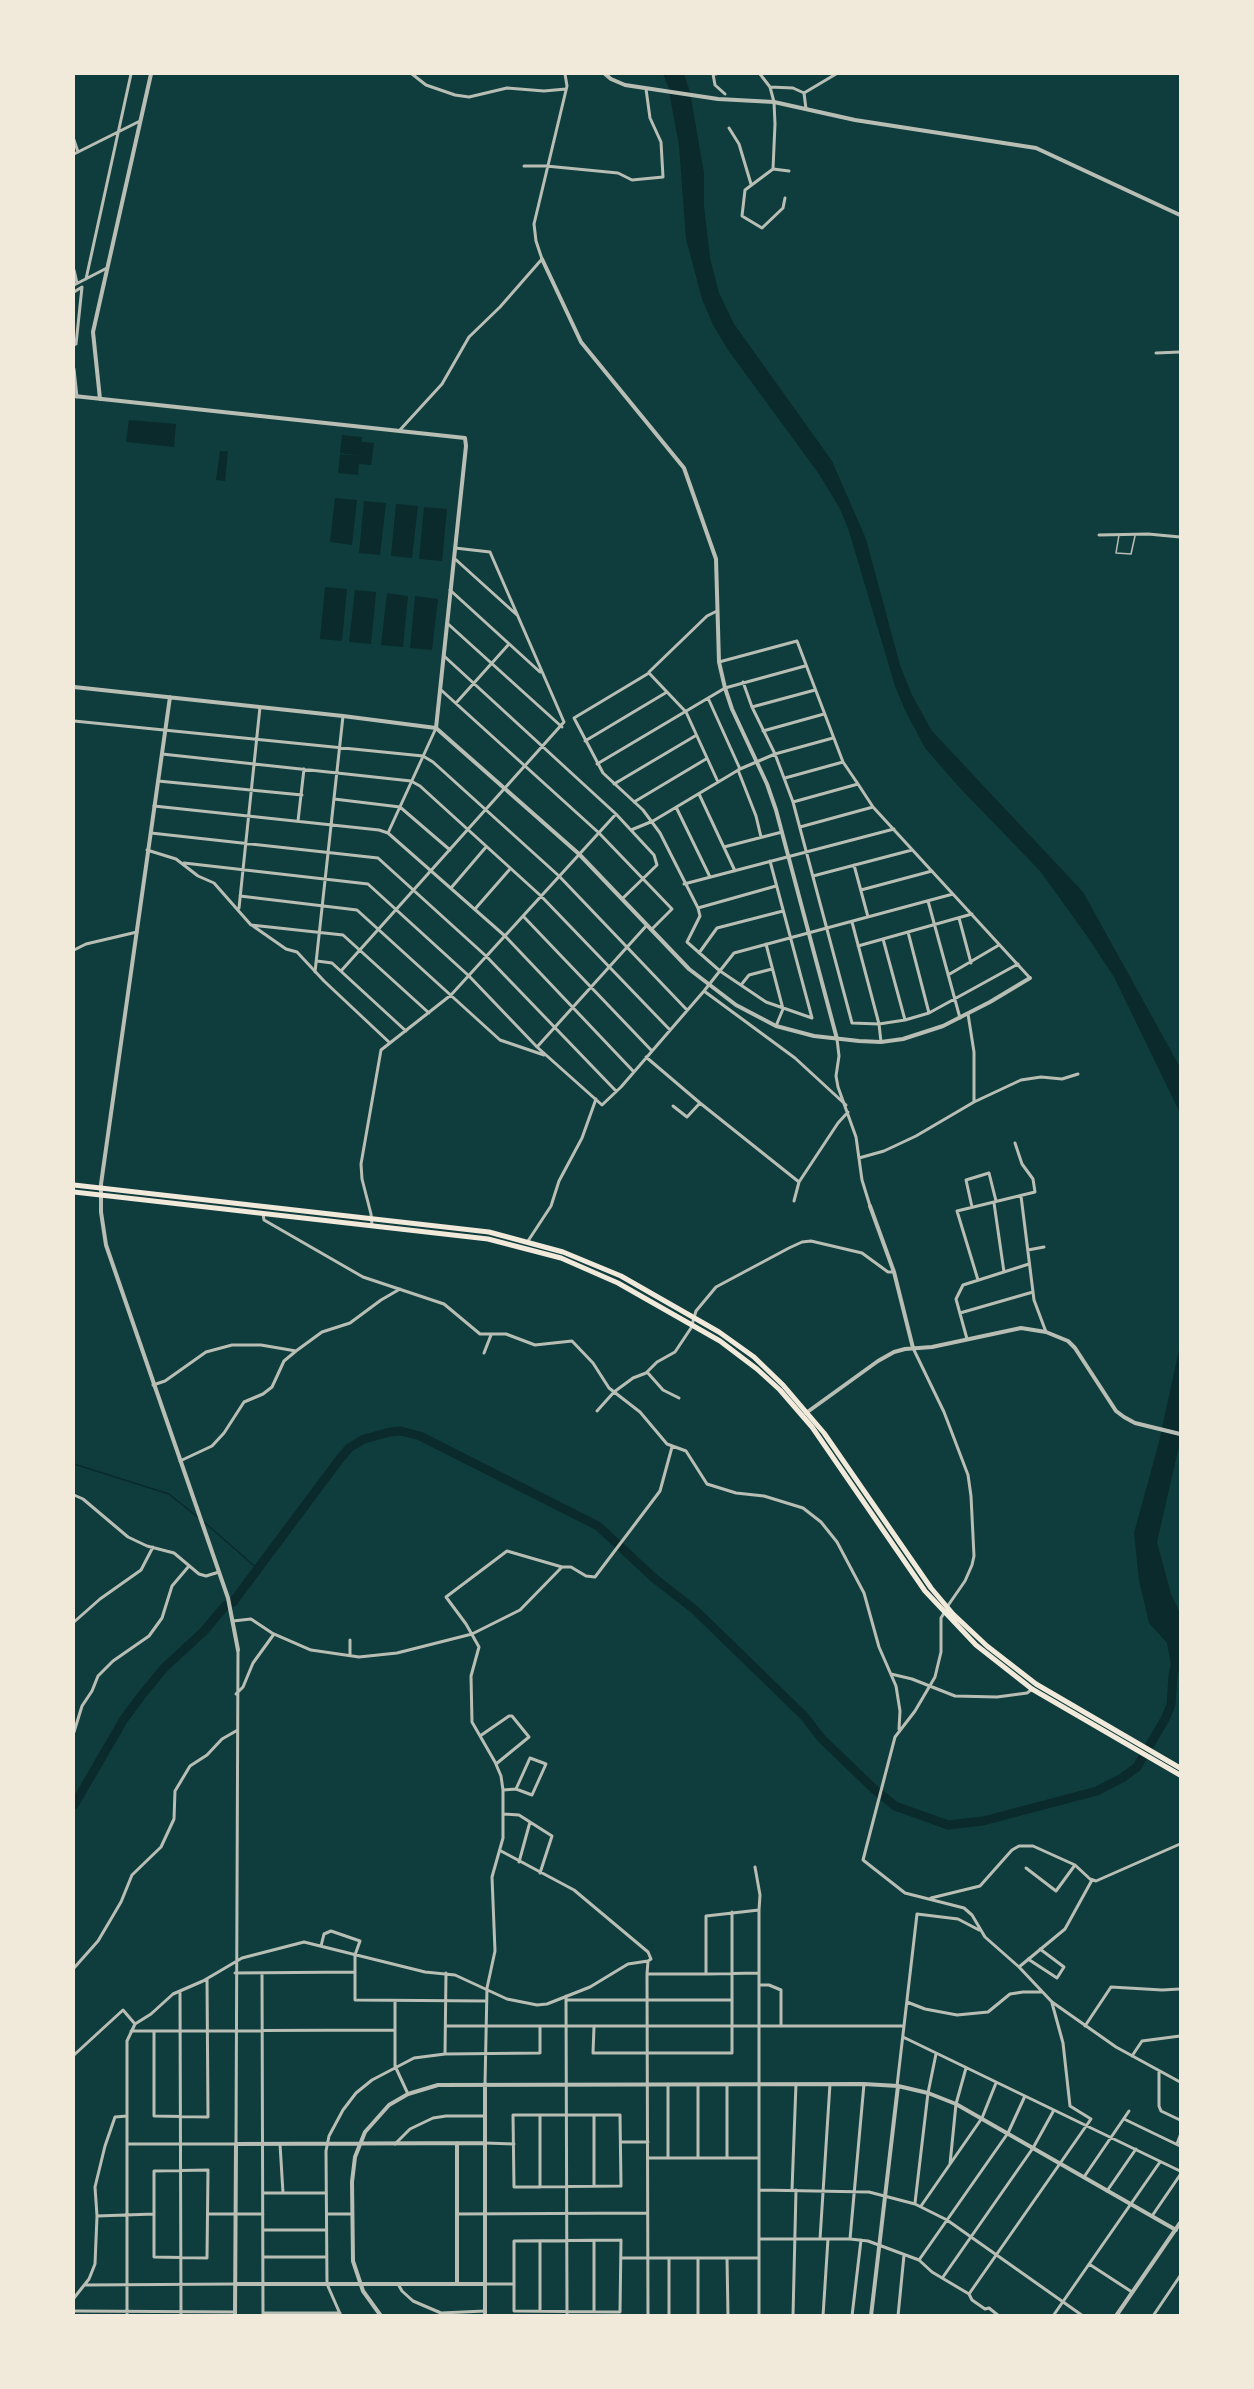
<!DOCTYPE html>
<style>
body{margin:0}
#map{position:relative;width:1254px;height:2389px;overflow:hidden;background:#0f3d3e;font-family:"DM Sans",sans-serif}
canvas{display:block}
.frame{position:absolute;inset:0;border:75px solid #f1e9da;pointer-events:none}
</style>
<div id="map">
<canvas width="1254" height="2389"></canvas>
<div class="frame"></div>
</div>
<script>
const c = document.querySelector('canvas').getContext('2d');
c.lineJoin = 'round';
function paint(path, color) {
  c.fillStyle = color;
  c.fill(path, 'evenodd');
}
function shape(rows) {
  const path = new Path2D();
  for (const r of rows) {
    path.moveTo(r[0], r[1]);
    for (let i = 2; i < r.length; i += 2) path.lineTo(r[i], r[i + 1]);
  }
  return path;
}
function trace(path, color, width, dash) {
  c.strokeStyle = color;
  c.lineWidth = width;
  c.lineCap = dash ? 'butt' : 'round';
  c.setLineDash(dash || []);
  c.stroke(path);
}
const water = shape([
 [663,74,684,74,690,92,704,173,704,206,710,258,719,293,734,324,832,461,866,539,900,665,912,695,932,731,1083,892,1180,1067,1180,1113,1114,977,1087,936,1040,871,959,787,925,748,905,710,895,686,848,528,840,509,819,474,728,350,713,325,702,299,686,239,679,146,668,86],
 [129,420,176,424,174,447,126,442],
 [342,435,362,437,362,442,374,443,371,465,359,464,358,475,338,473,340,454,361,456,340,453],
 [220,451,228,451,225,481,216,480],
 [335,498,357,500,352,545,330,542],
 [364,501,386,503,380,555,359,553],
 [396,504,418,506,412,558,391,556],
 [424,507,447,509,442,561,419,559],
 [325,587,347,589,342,641,320,639],
 [355,590,376,592,371,644,349,642],
 [387,593,408,596,403,647,381,645],
 [415,596,438,599,432,650,410,648],
 [1180,1345,1180,1442,1157,1542,1171,1594,1180,1613,1180,1662,1173,1676,1167,1643,1149,1623,1139,1580,1134,1533,1159,1442]
]);
const stream = shape([
 [74,1464,169,1494,200,1519],
 [204,1522,259,1570]
]);
const river = shape([
 [74,1805,124,1719,141,1696,164,1668,204,1631,225,1606,233,1602,339,1460,349,1448,364,1439,390,1432,401,1431,420,1436,598,1526,654,1578,695,1610,804,1716,822,1739,874,1789,895,1806,948,1825,983,1821,1097,1791,1122,1778,1137,1767,1165,1719,1171,1705,1173,1676,1180,1642]
]);
const service = shape([
 [1119,535,1116,553,1131,554,1135,536]
]);
const minor = shape([
 [412,74,426,85,455,95,469,97,507,88,544,91,566,89],
 [716,74,713,74,715,85,725,94],
 [760,74,770,87,774,102,775,124,773,169,745,190,742,216,762,228,783,208,785,198],
 [770,87,793,88,804,93,806,109],
 [804,93,836,74],
 [729,128,739,144,751,184],
 [74,140,78,152],
 [74,154,140,121],
 [524,166,546,166,618,173,632,180,663,177,661,142,650,118,646,89],
 [773,169,789,171],
 [74,270,77,283],
 [86,279,131,74],
 [74,285,107,268],
 [74,292,82,287,76,344,74,345],
 [1156,353,1180,352],
 [74,369,77,397],
 [399,431,442,384,469,337,500,307,542,259,536,241,534,224,567,86,565,74],
 [1099,535,1148,534,1180,537],
 [454,558,517,615],
 [450,590,540,672],
 [447,623,562,727],
 [444,656,616,814,654,855,657,865,622,899],
 [719,662,797,641,843,762,858,784,873,807,1030,978],
 [649,672,707,616,717,611],
 [743,682,752,707,775,754,793,802,852,1023,879,1024,905,1020,929,1013,1018,964],
 [440,689,599,833,672,909,651,930],
 [708,698,740,769],
 [456,703,509,644],
 [752,707,815,690],
 [74,721,423,756,433,762,559,876,687,1010],
 [763,731,824,714],
 [585,741,667,692],
 [162,754,411,781,420,786,541,896,670,1030],
 [597,764,725,688,805,666],
 [738,770,756,816,761,837],
 [785,778,843,762],
 [158,781,302,795],
 [718,782,686,712,649,673,574,718,603,773,643,810,660,833,698,908,700,916,687,942,720,971,766,1002,812,1018,770,861],
 [614,784,695,736],
 [699,794,735,871],
 [334,799,400,807,450,850],
 [634,802,706,759],
 [793,802,858,784],
 [154,806,379,830,388,833,505,936,634,1072],
 [676,807,710,877],
 [298,821,304,769],
 [800,827,873,807],
 [631,830,653,821,740,769,775,754,833,738],
 [151,833,378,858,486,956,616,1091],
 [388,833,436,728],
 [724,847,782,832],
 [147,850,176,859,198,876,214,883,251,925,343,935,429,1013],
 [184,863,368,884,469,976,537,1047,602,1105,621,1087,704,991,734,953,953,894],
 [854,865,868,917],
 [813,876,912,850],
 [684,884,894,829],
 [451,888,486,847],
 [861,890,932,871],
 [240,896,357,910,500,1040,544,1055],
 [928,901,960,1018],
 [239,908,260,707],
 [698,908,776,886],
 [475,909,510,869],
 [523,916,652,1051],
 [959,918,971,963],
 [852,922,879,1024,881,1042],
 [253,926,286,949,297,952,324,981,390,1043],
 [908,932,929,1013],
 [883,939,905,1020],
 [766,944,783,1009,776,1026],
 [858,946,972,914],
 [74,950,86,944,137,932],
 [699,953,717,928,783,911],
 [317,961,332,963,406,1031],
 [341,971,564,722,490,552,455,548],
 [315,972,343,716],
 [948,975,999,945],
 [741,985,749,975,772,969],
 [704,991,795,1058,846,1105],
 [968,1014,974,1052,974,1101],
 [837,1039,839,1056,836,1076,838,1087,856,1137,862,1180,870,1206],
 [537,1047,647,925],
 [646,1057,700,1103,799,1182],
 [673,1106,687,1117,700,1103],
 [859,1158,884,1151,916,1136,974,1102,1021,1080,1041,1077,1062,1079,1078,1074],
 [1021,1196,1034,1300,1046,1332],
 [794,1201,799,1182,838,1123,848,1112],
 [994,1203,1004,1272],
 [972,1207,966,1180,989,1173,996,1201],
 [263,1214,264,1220,363,1277,444,1304,480,1334,506,1334,535,1345,572,1341,593,1363,609,1388,640,1412,667,1444,686,1451,707,1484,736,1493,764,1496,803,1508,821,1522,837,1542,864,1593,879,1647,896,1686,900,1711,899,1729],
 [372,1225,371,1214,362,1179,361,1164,381,1050,451,995,616,814],
 [528,1241,551,1206,559,1181,582,1138,596,1099],
 [1028,1250,1044,1247],
 [978,1280,957,1211,1035,1192,1033,1179,1022,1164,1015,1143],
 [960,1313,1033,1292],
 [967,1339,956,1299,963,1285,1029,1264],
 [913,1348,944,1412,968,1475,971,1496,974,1556,972,1565,965,1581,947,1607],
 [484,1353,491,1335],
 [647,1372,663,1390,679,1398],
 [153,1385,165,1381,206,1352,232,1345,261,1345,296,1351,322,1332,350,1323,381,1300,400,1289],
 [597,1411,614,1392,633,1378,646,1373,657,1362,675,1352,691,1328,696,1311,716,1287,789,1248,802,1242,811,1241,862,1253,888,1272,894,1272],
 [180,1461,212,1446,224,1433,244,1402,263,1394,272,1387,284,1361,296,1351],
 [74,1495,83,1499,128,1537,147,1546,174,1553,199,1574,206,1576,219,1572],
 [944,1613,941,1618,941,1652,935,1677,915,1711,895,1737,863,1860,905,1893,964,1908,972,1915,985,1937,1019,1967,1052,2002,1116,2047,1180,2082],
 [233,1621,251,1619,272,1633,311,1650,359,1657,397,1653,472,1634,520,1610,562,1567,571,1567,586,1576,595,1577,660,1491,672,1447],
 [74,1622,100,1599,141,1570,153,1547],
 [350,1655,350,1640],
 [891,1674,912,1679,955,1696,997,1697,1027,1693,1031,1690],
 [236,1694,243,1687,253,1663,274,1634],
 [74,1732,82,1706,92,1691,98,1676,113,1661,149,1636,162,1618,172,1586,189,1566],
 [480,1736,509,1716,512,1716,529,1737,496,1764],
 [503,1790,516,1789,532,1795,546,1764,530,1758,516,1789],
 [504,1814,519,1815,552,1836,540,1873],
 [501,1851,574,1890,648,1952,651,1959,648,1961,647,1974,648,2316],
 [519,1862,530,1822],
 [755,1867,760,1895,759,1910],
 [1026,1868,1056,1891,1075,1865],
 [931,1898,980,1886,1012,1850,1019,1846,1033,1846,1075,1865,1090,1879,1096,1881,1180,1844],
 [321,1946,324,1934,331,1931,360,1941,355,1955,355,2000,486,2001],
 [1028,1959,1057,1978,1064,1967,1040,1949],
 [1019,1967,1065,1929,1092,1880],
 [74,1968,98,1941,121,1902,132,1875,161,1847,174,1819,175,1791,190,1766,207,1755,222,1739,236,1731],
 [235,1973,355,1972],
 [262,1973,263,2316],
 [647,1974,706,1974,706,1916,759,1910,759,2316],
 [707,1974,759,1973],
 [759,1985,769,1985,781,1990,781,2026],
 [180,1991,181,2316],
 [566,1996,567,2316],
 [567,2000,732,2000],
 [395,2001,395,2066,408,2094],
 [907,2002,925,2009,957,2015,988,2012,1010,1994,1023,1992,1042,1992],
 [446,2026,904,2026],
 [1085,2026,1111,1987,1162,1990,1180,1989],
 [594,2027,593,2053,732,2053,732,1912],
 [131,2031,395,2030],
 [154,2031,154,2116,208,2117,207,1979],
 [903,2037,1180,2171],
 [445,2054,446,1973],
 [74,2055,123,2010,135,2024],
 [1132,2056,1142,2041,1180,2036],
 [1159,2072,1159,2106,1161,2111,1180,2120],
 [485,2084,487,1988,495,1951,492,1877,503,1838,503,1790,501,1776,495,1762,472,1722,471,1676,479,1647,466,1624,446,1597,507,1551,562,1567],
 [668,2084,668,2158],
 [698,2085,698,2158],
 [897,2086,917,1914,958,1919,979,1930],
 [513,2115,620,2115,621,2186,514,2187,513,2115],
 [540,2115,540,2187],
 [594,2115,594,2186],
 [1124,2119,1180,2146],
 [621,2142,648,2142],
 [485,2143,514,2144],
 [127,2144,236,2144,238,1650],
 [280,2144,283,2193],
 [395,2144,410,2129,433,2118,446,2116,485,2116],
 [1177,2144,1180,2136],
 [648,2158,759,2158],
 [727,2158,727,2085],
 [950,2164,956,2104,966,2068],
 [208,2170,207,2258,154,2257,154,2171,208,2170],
 [1084,2177,1129,2111],
 [760,2190,869,2192,915,2204,947,2220,1083,2316],
 [792,2190,796,2084],
 [1107,2191,1136,2149],
 [263,2193,326,2193],
 [915,2203,928,2093,936,2054],
 [921,2206,982,2118,996,2083],
 [208,2214,263,2214],
 [327,2214,351,2214],
 [457,2214,647,2213],
 [97,2216,154,2214],
 [1152,2216,1180,2175],
 [263,2230,326,2230],
 [760,2239,850,2239,868,2241,919,2260,932,2272,969,2294,972,2300,985,2309,989,2308,999,2316],
 [820,2239,830,2084],
 [850,2239,864,2084],
 [621,2240,620,2312,514,2311,514,2241,621,2240],
 [594,2241,594,2311],
 [263,2257,326,2257],
 [621,2258,759,2258],
 [698,2258,698,2316],
 [727,2258,728,2316],
 [919,2260,1008,2133,1025,2096],
 [1089,2264,1132,2292],
 [943,2277,1033,2148,1054,2110],
 [398,2284,402,2291,413,2301,441,2313,485,2311],
 [485,2284,513,2284],
 [85,2285,235,2284],
 [969,2294,1091,2119,1070,2106,1063,2043,1052,2003],
 [74,2298,89,2279,95,2264,97,2216,95,2187,105,2146,115,2117,127,2116],
 [74,2311,235,2312],
 [540,2311,540,2241],
 [264,2313,340,2313],
 [127,2316,127,2041,135,2024,151,2014,173,1994,203,1981,242,1958,304,1942,425,1972,455,1975,507,1999,537,2005,547,2004,590,1987,628,1964,648,1961],
 [341,2316,327,2284,326,2151,329,2136,343,2110,356,2093,372,2080,414,2058,445,2054,540,2053,540,2026],
 [669,2316,669,2258],
 [793,2316,796,2190],
 [823,2316,828,2239],
 [852,2316,861,2240],
 [898,2316,904,2255],
 [1053,2316,1160,2162],
 [1153,2316,1180,2276]
]);
const tertiary = shape([
 [605,74,611,79,625,85,718,99,774,102,855,120,1036,148,1180,215],
 [542,259,581,342,684,468,716,559,719,662,725,688,732,709,767,784,776,810,837,1039],
 [74,396,465,438,466,446,436,728],
 [100,399,93,332,151,74],
 [74,687,343,716,436,728,579,854,689,969,736,1005,776,1026,814,1036,859,1041,881,1042,903,1039,943,1026,990,1002,1030,978],
 [170,697,101,1184,101,1212,106,1245,228,1598,238,1650],
 [870,1206,894,1272,913,1348],
 [806,1413,878,1361,894,1352,905,1349,932,1347,1021,1328,1046,1332,1068,1341,1075,1348,1116,1411,1124,1417,1135,1423,1180,1434],
 [457,2143,457,2284],
 [235,2284,485,2284],
 [235,2316,236,2144,485,2143],
 [381,2316,363,2291,353,2261,352,2182,355,2157,365,2132,389,2105,408,2094,438,2085,864,2084,898,2086,928,2093,956,2104,1176,2230],
 [485,2316,485,2084],
 [871,2316,898,2086],
 [1116,2316,1180,2223]
]);
const trunk = shape([
 [74,1185,489,1232,563,1252,621,1276,719,1332,754,1357,783,1385,824,1433,931,1588,953,1614,987,1646,1036,1684,1180,1768],
 [74,1192,488,1239,561,1258,618,1283,720,1341,757,1369,780,1390,812,1427,925,1591,976,1645,1032,1689,1180,1775]
]);
paint(water, '#0a2a2b');
trace(stream, '#0a2a2b', 1.5);
trace(river, '#0a2a2b', 9);
trace(service, '#b8beb3', 1.5);
trace(minor, '#b8beb3', 3);
trace(tertiary, '#b8beb3', 4);
trace(trunk, '#f1e9da', 5);
</script>
